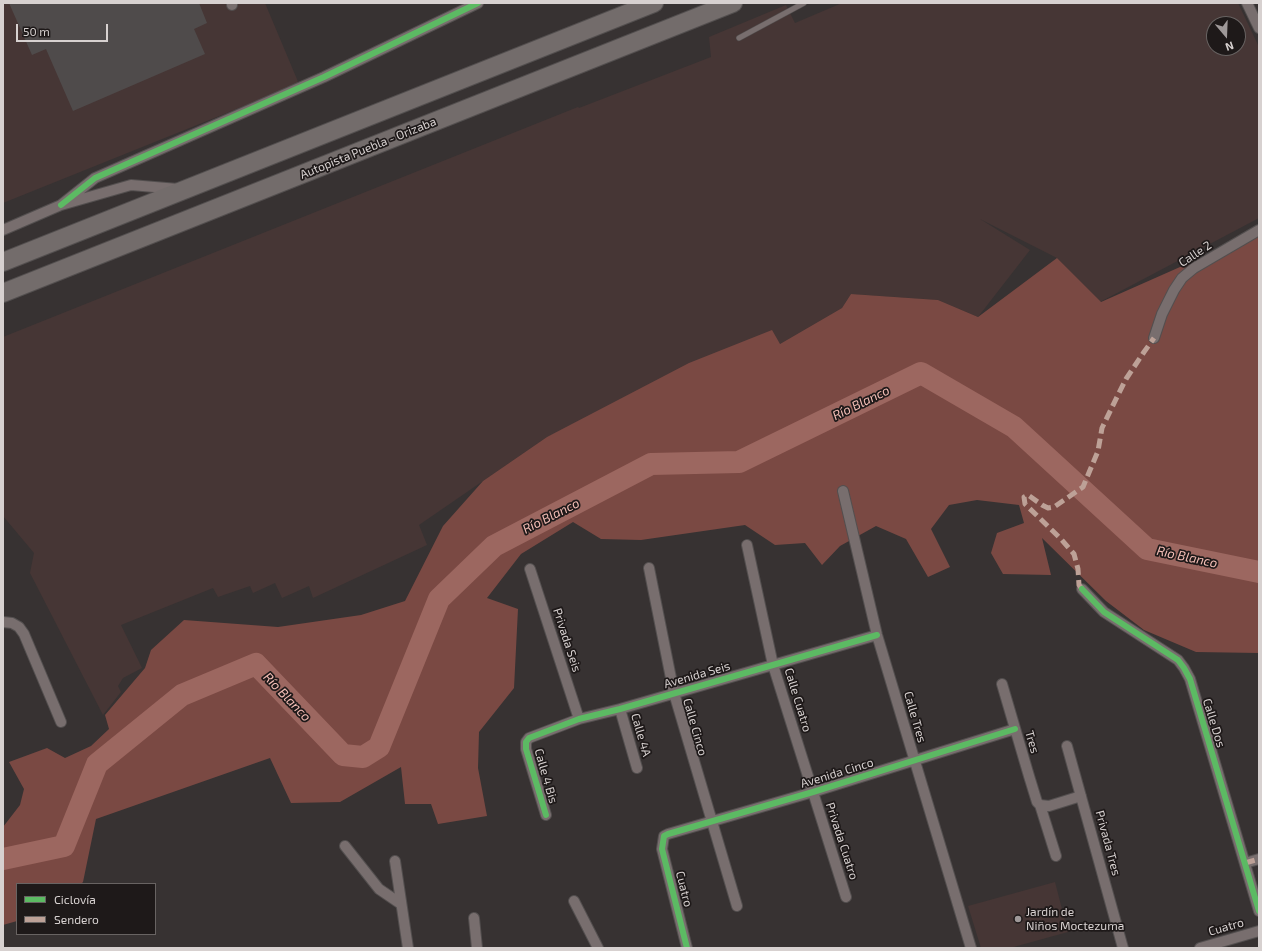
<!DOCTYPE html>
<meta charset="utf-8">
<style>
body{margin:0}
#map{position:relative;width:1262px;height:951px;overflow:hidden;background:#373232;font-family:"Exo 2",sans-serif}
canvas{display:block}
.frame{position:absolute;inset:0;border:4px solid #d7d1d0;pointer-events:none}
.legend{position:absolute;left:16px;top:883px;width:140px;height:52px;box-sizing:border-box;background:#1e1919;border:1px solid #686362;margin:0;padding:5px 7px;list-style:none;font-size:12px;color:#d7d1d0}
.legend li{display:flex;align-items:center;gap:8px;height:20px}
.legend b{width:20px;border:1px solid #686362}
.north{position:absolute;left:1206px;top:16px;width:40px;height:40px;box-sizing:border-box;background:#1e1919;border:1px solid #686362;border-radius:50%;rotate:161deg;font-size:11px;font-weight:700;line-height:16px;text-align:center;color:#d7d1d0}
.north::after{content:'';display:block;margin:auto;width:14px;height:18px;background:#9f9999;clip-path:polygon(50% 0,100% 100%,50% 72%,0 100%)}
.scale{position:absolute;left:16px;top:24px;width:92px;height:18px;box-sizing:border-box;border:2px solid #d7d1d0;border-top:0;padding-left:5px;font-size:12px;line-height:14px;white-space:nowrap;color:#d7d1d0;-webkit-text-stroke:3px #1e1919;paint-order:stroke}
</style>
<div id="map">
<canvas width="1262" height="951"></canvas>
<div class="frame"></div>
<ul class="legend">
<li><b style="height:5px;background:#5cba63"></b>Ciclovía</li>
<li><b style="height:5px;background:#bda197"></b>Sendero</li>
</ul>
<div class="north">N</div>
<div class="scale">50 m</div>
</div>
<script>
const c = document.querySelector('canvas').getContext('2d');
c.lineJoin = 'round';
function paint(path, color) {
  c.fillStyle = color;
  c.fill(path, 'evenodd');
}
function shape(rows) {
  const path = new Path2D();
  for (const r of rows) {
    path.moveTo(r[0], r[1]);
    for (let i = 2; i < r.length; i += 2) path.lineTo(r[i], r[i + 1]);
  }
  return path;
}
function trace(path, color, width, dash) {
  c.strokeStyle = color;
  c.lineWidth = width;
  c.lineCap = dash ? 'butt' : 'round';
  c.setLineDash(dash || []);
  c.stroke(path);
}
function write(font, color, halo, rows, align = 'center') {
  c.font = font + ' "Exo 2",sans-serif';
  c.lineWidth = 3.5;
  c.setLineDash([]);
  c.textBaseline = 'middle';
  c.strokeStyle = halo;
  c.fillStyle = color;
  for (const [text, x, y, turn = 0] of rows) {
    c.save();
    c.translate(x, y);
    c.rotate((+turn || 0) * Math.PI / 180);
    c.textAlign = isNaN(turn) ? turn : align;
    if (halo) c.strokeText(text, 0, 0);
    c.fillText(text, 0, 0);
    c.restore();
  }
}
const built = shape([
 [3,3,265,3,299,84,3,203],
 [842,3,1238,3,1259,47,1259,218,1100,302,1057,258,980,219,1030,250,978,317,938,300,851,294,842,308,780,344,547,437,419,525,427,545,313,598,309,586,282,598,275,583,253,593,250,586,218,597,213,588,121,625,142,668,123,678,118,686,121,692,103,715,30,573,34,553,3,516,3,337,578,107,579,108,711,57,709,37,786,5,795,23],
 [1214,24,1238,24,1238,48,1214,48],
 [1055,882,1068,932,1010,948,981,948,968,906]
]);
const forest = shape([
 [1259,232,1259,653,1196,652,1144,630,1106,601,1042,538,1051,575,1003,574,991,553,997,533,1024,523,1019,505,977,500,949,505,931,529,950,567,928,577,906,539,876,526,840,546,822,565,805,543,775,545,745,525,641,540,601,539,573,522,521,554,487,598,518,609,514,688,479,732,478,768,487,816,438,824,431,804,405,804,401,767,340,802,291,803,270,758,96,819,83,882,81,884,17,884,17,921,3,925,3,827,20,805,24,789,9,762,47,748,65,758,91,746,109,729,105,715,145,668,151,650,184,620,278,627,361,615,405,601,443,526,483,481,547,437,689,363,772,330,780,344,842,308,851,294,938,300,978,317,1057,258,1101,302]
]);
const river = shape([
 [3,859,64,846,97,764,182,695,256,664,343,755,363,757,379,747,439,599,494,546,651,464,739,462,921,373,1014,427,1147,549,1259,572]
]);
const building = shape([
 [9,3,199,3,207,23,194,29,205,54,73,111,46,49,32,55]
]);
const service = shape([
 [739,38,804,3]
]);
const minor = shape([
 [232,3,232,5],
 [1247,3,1259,28],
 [61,205,95,178,324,77,478,3],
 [3,230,61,205,131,185,178,189],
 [1154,338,1162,314,1174,290,1182,278,1194,268,1259,230],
 [843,491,877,635,971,948],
 [747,545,773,665,846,897],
 [649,568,674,693,737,906],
 [530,569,579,719],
 [1082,589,1104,612,1178,660,1184,668,1190,679,1259,911],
 [3,622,12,623,19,627,24,634,61,722],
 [1002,684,1029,776,1037,802,1040,805,1056,856],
 [620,709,637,768],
 [1067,746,1123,948],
 [1040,805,1049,806,1081,796],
 [546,815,526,749,526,742,529,738,579,719,620,709,877,635],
 [345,846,379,889,401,904],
 [395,861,408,948],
 [1245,863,1259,859],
 [574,901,598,948],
 [474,918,477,948],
 [687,948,662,849,664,836,668,834,813,792,1015,729],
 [1200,948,1259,931]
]);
const motorway = shape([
 [3,262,654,3],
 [3,293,733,3]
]);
const quiet = shape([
 [1082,589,1079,585,1078,569,1074,554,1061,539,1025,504,1024,497,1028,495,1042,505,1048,508,1054,507,1083,487,1098,451,1102,428,1117,397,1126,379,1144,352,1154,338],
 [1245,863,1259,859]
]);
const cycleway = shape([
 [61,205,95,178,324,77,478,3],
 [1082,589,1104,612,1178,660,1184,668,1190,679,1259,911],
 [546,815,526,749,526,742,529,738,579,719,620,709,877,635],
 [687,948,662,849,664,836,668,834,813,792,1015,729]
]);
const markers = [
 [1018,919,4,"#9f9999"]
];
const streetNames = [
 ["Autopista Puebla - Orizaba",368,148,-22],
 ["Calle 2",1195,254,-33],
 ["Privada Seis",567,640,72],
 ["Avenida Seis",697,675,-16],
 ["Calle Cuatro",798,700,73],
 ["Calle Tres",915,717,74],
 ["Calle Dos",1214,723,73],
 ["Calle Cinco",695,727,74],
 ["Calle 4A",641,735,74],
 ["Tres",1032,742,74],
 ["Avenida Cinco",837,773,-17],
 ["Calle 4 Bis",546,776,74],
 ["Privada Cuatro",842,841,72],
 ["Privada Tres",1108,843,75],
 ["Cuatro",684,889,76],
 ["Cuatro",1226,927,-16]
];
const poiNames = [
 ["Jardín de",1026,912],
 ["Niños Moctezuma",1026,926]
];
const waterNames = [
 ["Río Blanco",861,403,-26],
 ["Río Blanco",551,516,-27],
 ["Río Blanco",1187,557,12],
 ["Río Blanco",287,697,46]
];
paint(built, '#463635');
paint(forest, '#7a4943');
trace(river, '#9c6760', 22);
paint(building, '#4f4b4b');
trace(service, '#534f4f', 6);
trace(minor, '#534f4f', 12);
trace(motorway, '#534f4f', 20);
trace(service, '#786e6e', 5);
trace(minor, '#786e6e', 10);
trace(motorway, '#736c6b', 18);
trace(quiet, '#bda197', 5, [10, 5]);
trace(cycleway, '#5cba63', 6);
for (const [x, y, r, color] of markers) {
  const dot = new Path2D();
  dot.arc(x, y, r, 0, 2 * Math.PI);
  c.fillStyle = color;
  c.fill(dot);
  trace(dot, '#1e1919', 1.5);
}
write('12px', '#d7d1d0', '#1e1919', streetNames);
write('12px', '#d7d1d0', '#1e1919', poiNames, 'left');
write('italic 13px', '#f4beb6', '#1e1919', waterNames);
</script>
